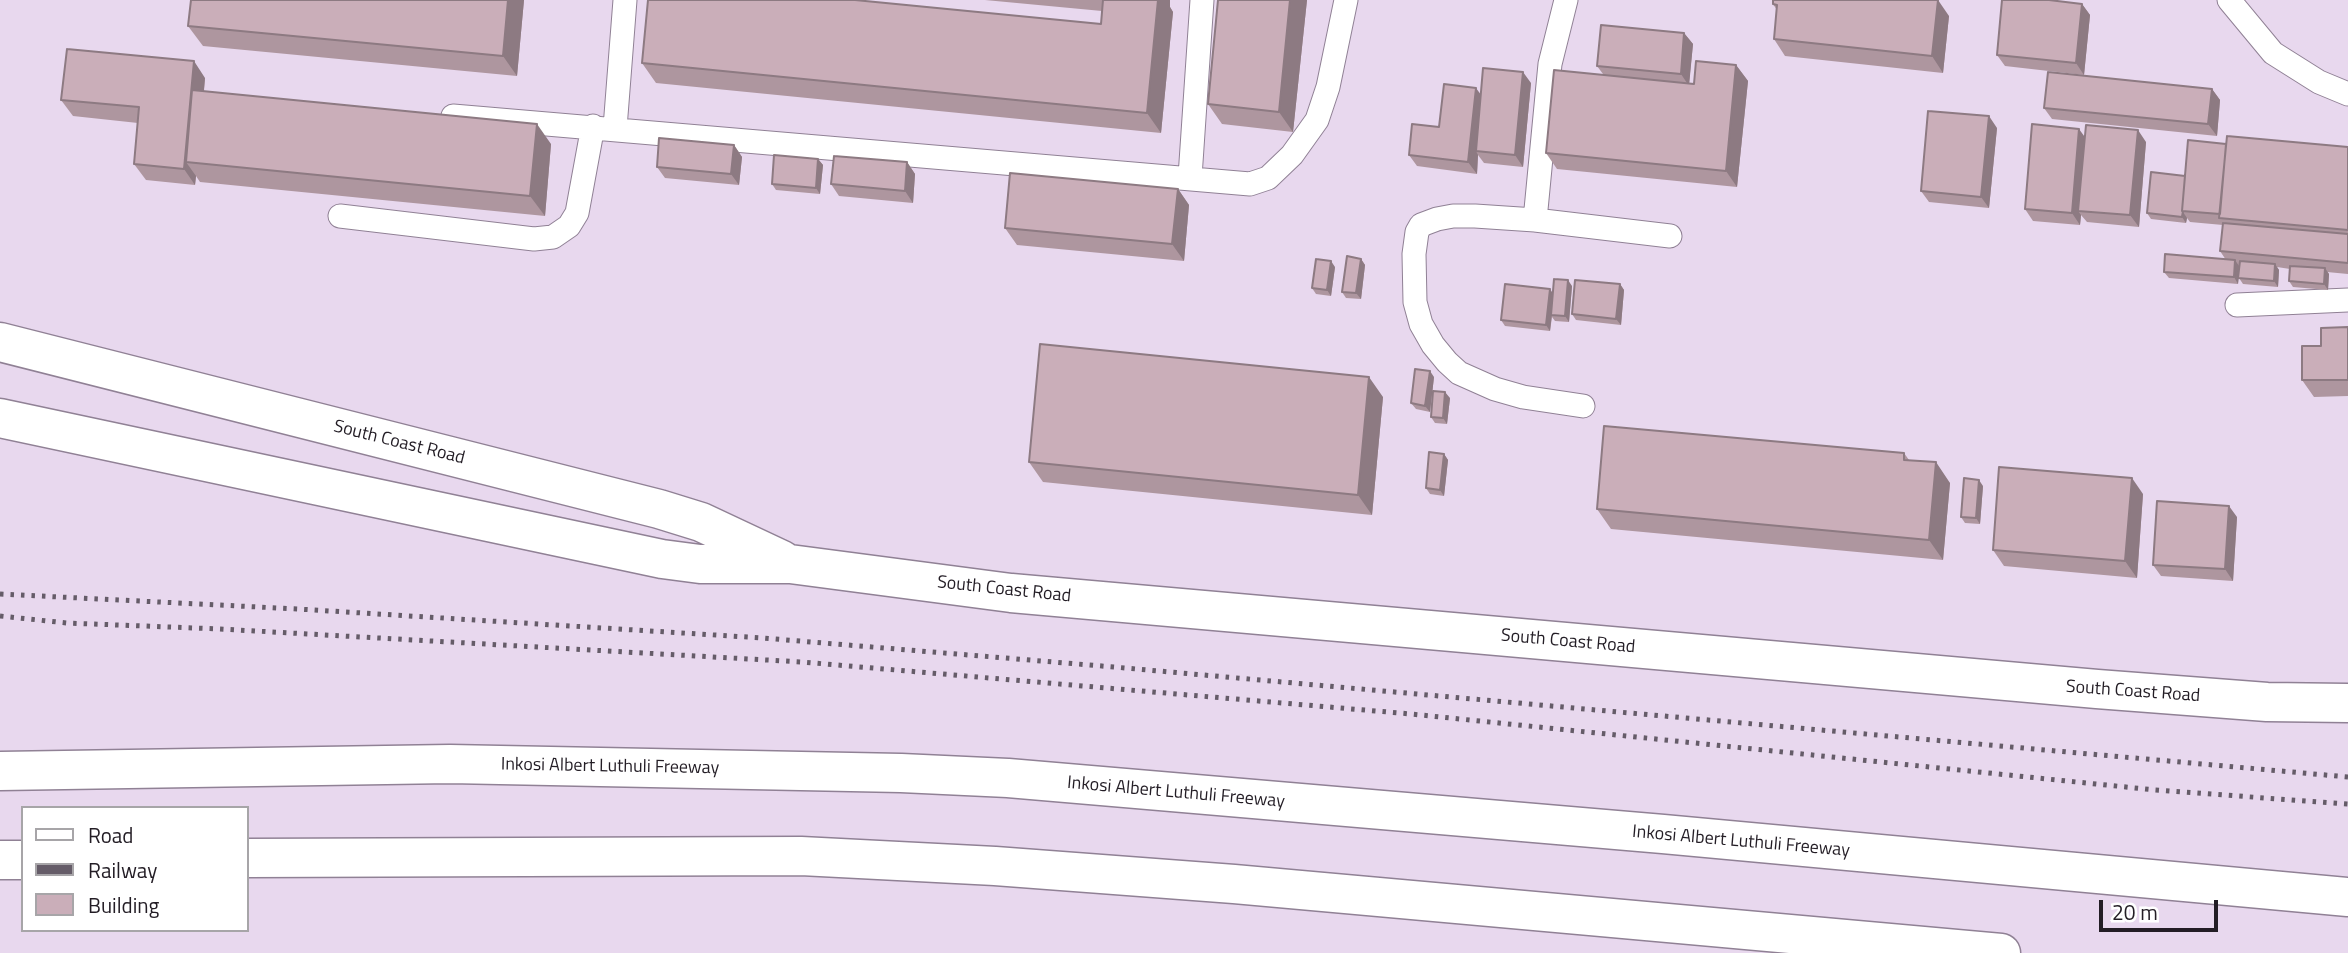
<!DOCTYPE html>
<style>
body{margin:0}
#map{position:relative;width:2348px;height:953px;overflow:hidden;background:#e8d8ee;font-family:"Titillium Web",sans-serif}
canvas{display:block}
.legend{position:absolute;left:21px;top:806px;width:228px;height:126px;box-sizing:border-box;background:#fff;border:2px solid #a7a5a8;margin:0;padding:9px 12px;list-style:none;font-size:21px;color:#231d25}
.legend li{display:flex;align-items:center;gap:14px;height:35px}
.legend b{width:35px;border:2px solid #a7a5a8}
.scale{position:absolute;left:2099px;top:900px;width:119px;height:32px;box-sizing:border-box;border:4px solid #231d25;border-top:0;padding-left:9px;font-size:21px;line-height:24px;white-space:nowrap;color:#231d25;-webkit-text-stroke:5px #fff;paint-order:stroke}
</style>
<div id="map">
<canvas width="2348" height="953"></canvas>
<ul class="legend">
<li><b style="height:9px;background:#fff"></b>Road</li>
<li><b style="height:9px;background:#655c68"></b>Railway</li>
<li><b style="height:19px;background:#caaeb9"></b>Building</li>
</ul>
<div class="scale">20 m</div>
</div>
<script>
const c = document.querySelector('canvas').getContext('2d');
c.lineJoin = 'round';
function shape(rows) {
  const path = new Path2D();
  for (const r of rows) {
    path.moveTo(r[0], r[1]);
    for (let i = 2; i < r.length; i += 2) path.lineTo(r[i], r[i + 1]);
  }
  return path;
}
function trace(path, color, width, dash) {
  c.strokeStyle = color;
  c.lineWidth = width;
  c.lineCap = dash ? 'butt' : 'round';
  c.setLineDash(dash || []);
  c.stroke(path);
}
function paint(path, color) {
  c.fillStyle = color;
  c.fill(path, 'evenodd');
}
function write(font, color, halo, rows, align = 'center') {
  c.font = font + ' "Titillium Web",sans-serif';
  c.lineWidth = 6;
  c.setLineDash([]);
  c.textBaseline = 'middle';
  c.strokeStyle = halo;
  c.fillStyle = color;
  for (const [text, x, y, turn = 0] of rows) {
    c.save();
    c.translate(x, y);
    c.rotate((+turn || 0) * Math.PI / 180);
    c.textAlign = isNaN(turn) ? turn : align;
    if (halo) c.strokeText(text, 0, 0);
    c.fillText(text, 0, 0);
    c.restore();
  }
}
const lane = shape([
 [2229,0,2273,53,2319,82,2348,94],
 [453,116,1250,184,1268,178,1292,155,1317,120,1328,87,1346,0],
 [615,128,625,0],
 [1190,177,1202,0],
 [340,216,534,239,553,237,569,226,577,213,593,126],
 [1535,220,1550,64,1566,0],
 [2237,305,2348,300],
 [1583,406,1523,397,1495,389,1459,373,1447,362,1433,345,1421,324,1415,302,1414,254,1417,232,1421,225,1437,219,1453,216,1475,216,1535,220,1670,236]
]);
const secondary = shape([
 [0,342,659,509,701,522,782,560],
 [0,418,662,559,700,564,790,564,1011,593,2097,689,2267,702,2348,703]
]);
const highway = shape([
 [0,771,450,764,901,773,1008,778,1663,834,2348,897],
 [247,858,801,856,995,866,1234,884,2001,953],
 [0,860,23,860]
]);
const rail = shape([
 [0,594,298,609,763,638,1114,667,2348,777],
 [0,616,67,623,220,629,802,662,1411,714,2155,790,2348,804]
]);
const wall = shape([
 [191,0,524,0,517,76,203,46,188,26],
 [985,0,1170,0,1170,7,1173,12,1161,133,656,83,642,63,1101,24,1102,11],
 [1218,0,1307,0,1293,132,1222,124,1208,104],
 [1773,4,1949,16,1943,73,1785,56,1774,39,1777,10],
 [2082,4,2090,15,2084,75,2005,66,1997,55],
 [1684,33,1693,44,1689,83,1694,84,1736,65,1748,81,1737,187,1557,169,1546,153,1603,74,1597,66],
 [205,78,204,91,551,144,545,216,200,182,196,176,195,185,146,180,134,164,138,123,73,116,61,100],
 [1531,83,1523,167,1484,163,1478,155,1477,174,1417,166,1409,155,1439,127,1481,94],
 [2212,89,2220,100,2217,136,2052,119,2044,108],
 [1997,128,1989,208,1929,202,1921,191],
 [2085,137,2146,142,2139,227,2087,222,2081,215,2080,225,2033,221,2025,209],
 [2226,144,2348,147,2348,274,2327,272,2329,274,2328,290,2293,287,2289,281,2290,269,2277,267,2279,270,2278,287,2243,284,2239,278,2238,284,2169,278,2164,272,2226,260,2220,251,2223,225,2190,222,2187,218,2186,223,2151,219,2147,213,2185,176],
 [734,145,742,157,739,185,665,178,657,167],
 [818,159,823,165,820,194,776,190,772,184],
 [907,162,915,174,913,203,839,196,831,184],
 [1178,189,1189,205,1184,261,1017,245,1005,228],
 [1361,259,1365,265,1361,299,1346,298,1342,292],
 [1335,267,1331,296,1316,294,1312,288],
 [1620,284,1624,290,1621,325,1576,320,1572,314],
 [1572,286,1569,322,1555,321,1552,317,1550,331,1505,326,1501,320,1553,294],
 [2348,327,2348,396,2314,397,2302,380,2321,346],
 [1434,377,1430,412,1416,409,1411,403],
 [1383,397,1372,515,1043,482,1029,462],
 [1450,398,1447,424,1435,423,1431,417],
 [1904,453,1909,460,1950,483,1943,560,1611,529,1597,509],
 [1444,454,1448,460,1444,496,1430,494,1426,488],
 [1983,486,1980,524,1965,523,1961,517],
 [2143,494,2137,578,2004,566,1993,550],
 [2237,517,2233,581,2161,576,2153,565]
]);
const shadedWall = shape([
 [508,0,524,0,517,76,503,56],
 [1158,0,1170,0,1170,7,1173,12,1161,133,1147,113],
 [1290,0,1307,0,1293,132,1279,112],
 [1938,0,1949,16,1943,73,1932,56],
 [2082,4,2090,15,2084,75,2076,63],
 [1684,33,1693,44,1689,86,1681,74],
 [194,61,205,78,197,163,186,162,196,176,195,185,184,169],
 [1736,65,1748,81,1737,187,1726,171],
 [1523,72,1531,83,1523,167,1515,155],
 [1476,88,1484,99,1476,151,1478,155,1477,174,1468,162],
 [2212,89,2220,100,2217,136,2208,124],
 [1989,116,1997,128,1989,208,1981,197],
 [537,124,551,144,545,216,530,196],
 [2079,129,2087,140,2078,211,2081,215,2080,225,2072,213],
 [2138,130,2146,142,2139,227,2130,215],
 [734,145,742,157,739,185,731,174],
 [818,159,823,165,820,194,816,188],
 [907,162,915,174,913,203,905,191],
 [1178,189,1189,205,1184,261,1172,244],
 [2183,212,2187,218,2186,223,2182,217],
 [1361,259,1365,265,1361,299,1356,293],
 [2235,260,2239,266,2238,284,2234,277],
 [1331,261,1335,267,1331,296,1327,290],
 [2275,264,2279,270,2278,287,2274,281],
 [2325,268,2329,274,2328,290,2324,284],
 [1568,280,1572,286,1569,322,1565,316],
 [1620,284,1624,290,1621,325,1616,319],
 [1550,289,1554,295,1550,331,1546,325],
 [1430,371,1434,377,1430,412,1425,406],
 [1369,377,1383,397,1372,515,1358,495],
 [1445,392,1450,398,1447,424,1443,418],
 [1444,454,1448,460,1444,496,1440,490],
 [1936,462,1950,483,1943,560,1929,540],
 [2132,478,2143,494,2137,578,2125,561],
 [1979,480,1983,486,1980,524,1976,518],
 [2229,506,2237,517,2233,581,2225,569]
]);
const building = shape([
 [191,0,508,0,503,56,188,26,191,0],
 [648,0,855,0,1101,24,1103,0,1158,0,1147,113,642,63,648,0],
 [1218,0,1290,0,1279,112,1208,104,1218,0],
 [1773,0,1938,0,1932,56,1774,39,1777,5,1773,4,1773,0],
 [2002,0,2049,0,2082,4,2076,63,1997,55,2002,0],
 [1601,25,1684,33,1681,74,1597,66,1601,25],
 [67,49,194,61,184,169,134,164,139,107,61,100,67,49],
 [1696,61,1736,65,1726,171,1546,153,1554,70,1694,84,1696,61],
 [1483,68,1523,72,1515,155,1476,151,1483,68],
 [2048,72,2212,89,2208,124,2044,108,2048,72],
 [1444,84,1476,88,1468,162,1409,155,1412,124,1439,127,1444,84],
 [192,90,537,124,530,196,186,162,192,90],
 [1928,111,1989,116,1981,197,1921,191,1928,111],
 [2032,124,2079,129,2072,213,2025,209,2032,124],
 [2086,125,2138,130,2130,215,2078,211,2086,125],
 [2227,136,2348,147,2348,230,2219,218,2227,136],
 [659,138,734,145,731,174,657,167,659,138],
 [2188,140,2226,144,2220,214,2182,211,2188,140],
 [774,155,818,159,816,188,772,184,774,155],
 [834,156,907,162,905,191,831,184,834,156],
 [2151,172,2185,176,2182,211,2183,211,2182,217,2147,213,2151,172],
 [1010,173,1178,189,1172,244,1005,228,1010,173],
 [2223,223,2348,234,2348,263,2220,251,2223,223],
 [2165,254,2235,260,2234,277,2164,272,2165,254],
 [1347,256,1361,259,1356,293,1342,292,1347,256],
 [1316,259,1331,261,1327,290,1312,288,1316,259],
 [2240,261,2275,264,2274,281,2238,278,2240,261],
 [2290,266,2325,268,2324,284,2289,281,2290,266],
 [1554,279,1568,280,1565,316,1551,315,1554,279],
 [1575,280,1620,284,1616,319,1572,314,1575,280],
 [1505,284,1550,289,1546,325,1501,320,1505,284],
 [2348,327,2348,380,2302,380,2302,346,2321,346,2321,328,2348,327],
 [1040,344,1369,377,1358,495,1029,462,1040,344],
 [1415,369,1430,371,1425,406,1411,403,1415,369],
 [1433,391,1445,392,1443,418,1431,417,1433,391],
 [1604,426,1904,453,1904,460,1936,462,1929,540,1597,509,1604,426],
 [1429,452,1444,454,1440,490,1426,488,1429,452],
 [1999,467,2132,478,2125,561,1993,550,1999,467],
 [1964,478,1979,480,1976,518,1961,517,1964,478],
 [2157,501,2229,506,2225,569,2153,565,2157,501]
]);
const streetNames = [
 ["South Coast Road",399,443,14],
 ["South Coast Road",1004,590,6],
 ["South Coast Road",1568,642,5],
 ["South Coast Road",2133,692,4],
 ["Inkosi Albert Luthuli Freeway",610,767,1],
 ["Inkosi Albert Luthuli Freeway",1176,793,5],
 ["Inkosi Albert Luthuli Freeway",1741,842,5]
];
trace(lane, '#908195', 25);
trace(secondary, '#908195', 41);
trace(highway, '#908195', 41);
trace(lane, '#fff', 23);
trace(secondary, '#fff', 38);
trace(highway, '#fff', 38);
trace(rail, '#655c68', 5, [3.5, 7]);
paint(wall, '#ae969f');
paint(shadedWall, '#8d7a82');
paint(building, '#caaeb9');
trace(building, '#8d7a82', 2);
write('18px', '#231d25', '#fff', streetNames);
</script>
